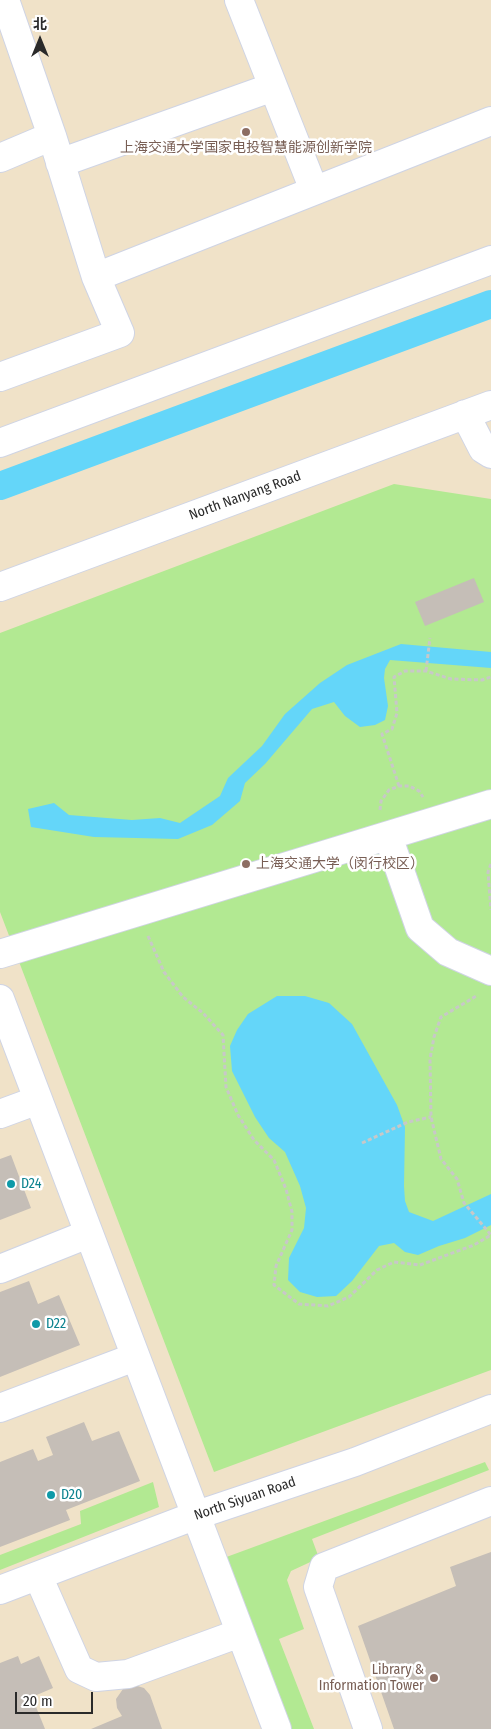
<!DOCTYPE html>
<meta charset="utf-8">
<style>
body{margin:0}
#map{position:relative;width:491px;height:1729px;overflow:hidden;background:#ede4da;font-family:"Fira Sans Condensed","Noto Sans SC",sans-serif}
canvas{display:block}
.north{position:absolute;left:15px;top:15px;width:50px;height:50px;-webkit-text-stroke:4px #fff;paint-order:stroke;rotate:0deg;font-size:14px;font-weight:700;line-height:20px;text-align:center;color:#2a2a2a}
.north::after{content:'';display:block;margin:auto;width:18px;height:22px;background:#2a2a2a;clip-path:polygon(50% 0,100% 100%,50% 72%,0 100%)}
.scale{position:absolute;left:15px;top:1692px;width:78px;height:22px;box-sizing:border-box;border:2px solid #2a2a2a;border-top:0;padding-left:6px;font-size:15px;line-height:18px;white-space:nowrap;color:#2a2a2a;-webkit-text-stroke:4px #fff;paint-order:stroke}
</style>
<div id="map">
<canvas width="491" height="1729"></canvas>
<div class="north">北</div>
<div class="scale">20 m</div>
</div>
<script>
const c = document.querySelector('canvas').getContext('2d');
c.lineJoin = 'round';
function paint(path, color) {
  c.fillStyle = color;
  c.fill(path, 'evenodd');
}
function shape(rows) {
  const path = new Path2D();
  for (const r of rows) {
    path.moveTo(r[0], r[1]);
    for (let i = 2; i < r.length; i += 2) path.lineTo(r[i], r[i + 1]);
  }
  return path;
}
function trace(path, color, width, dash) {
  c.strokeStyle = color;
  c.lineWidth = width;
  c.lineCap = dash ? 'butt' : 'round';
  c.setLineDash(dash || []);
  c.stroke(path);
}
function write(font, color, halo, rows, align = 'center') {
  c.font = font + ' "Fira Sans Condensed","Noto Sans SC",sans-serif';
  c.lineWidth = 5;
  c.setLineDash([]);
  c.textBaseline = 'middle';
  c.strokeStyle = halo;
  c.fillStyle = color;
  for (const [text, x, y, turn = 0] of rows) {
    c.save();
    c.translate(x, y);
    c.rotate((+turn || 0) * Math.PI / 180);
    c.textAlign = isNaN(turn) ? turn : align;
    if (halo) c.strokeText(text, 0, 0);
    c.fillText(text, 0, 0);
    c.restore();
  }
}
const education = shape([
 [0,0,491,0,491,1729,0,1729]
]);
const green = shape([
 [394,484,491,499,491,1370,214,1472,0,912,0,633],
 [485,1462,489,1470,312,1539,319,1558,291,1571,287,1580,304,1629,279,1639,314,1729,292,1729,221,1559],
 [153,1482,159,1507,0,1570,0,1555,81,1524,80,1511]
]);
const water = shape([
 [401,644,491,652,491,668,390,660,385,669,384,678,388,706,385,720,375,725,360,727,345,716,334,702,312,709,265,764,245,783,240,801,212,825,178,839,94,837,31,827,28,809,54,803,69,815,132,820,160,818,180,823,220,796,228,778,262,746,285,714,320,683,347,665],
 [277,996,305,996,329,1003,352,1024,397,1105,405,1127,404,1186,405,1201,409,1212,433,1221,491,1194,491,1225,465,1238,439,1246,418,1255,405,1252,394,1243,379,1246,352,1281,336,1296,317,1297,300,1292,288,1280,289,1258,304,1228,306,1208,300,1186,285,1152,269,1138,255,1117,232,1071,230,1046,237,1030,248,1014]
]);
const canal = shape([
 [0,486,491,304]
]);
const building = shape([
 [474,578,484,602,425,626,415,602],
 [11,1155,31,1208,0,1220,0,1159],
 [29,1281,38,1304,59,1295,80,1345,0,1377,0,1292],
 [84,1422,92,1441,119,1431,140,1481,66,1510,70,1520,0,1547,0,1462,33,1449,38,1461,53,1455,46,1437],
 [491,1552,491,1729,394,1729,358,1626,456,1586,450,1567],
 [18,1656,21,1664,39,1656,53,1688,32,1697,45,1729,0,1729,0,1663],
 [134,1685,144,1688,150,1695,162,1729,91,1729,122,1716,117,1708,116,1699,123,1689]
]);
const path = shape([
 [426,671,430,638],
 [399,786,382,734,392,729,397,713,394,677,405,671,426,671,451,679,482,680,491,677],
 [380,810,381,801,389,790,399,786,409,786,419,791,423,797],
 [491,864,488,872,491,910],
 [148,936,164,972,183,997,203,1013,223,1035,226,1087,238,1115,254,1140,274,1160,286,1189,292,1212,292,1230,276,1266,274,1285,299,1304,328,1306,349,1297,377,1270,394,1262,420,1265,474,1245,491,1235,464,1203,457,1179,441,1159,431,1117,430,1059,434,1037,441,1017,478,995],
 [362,1143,408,1122,431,1117]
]);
const minor = shape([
 [239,0,314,190],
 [0,158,52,136],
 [60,163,273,87],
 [96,277,491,121],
 [0,377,120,333,96,277,52,136,5,0],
 [465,414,483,449,491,454],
 [0,443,491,260],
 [0,587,491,405],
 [388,836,420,928,448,952,491,971],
 [0,954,491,804],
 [0,999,277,1729],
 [0,1114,38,1100],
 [0,1269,88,1234],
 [0,1408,135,1357],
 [38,1576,79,1669,96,1677,128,1674,240,1633],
 [0,1590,194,1516,355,1462,491,1409],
 [368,1729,318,1587,324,1567,491,1501]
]);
const markers = [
 [246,132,5,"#8d6e63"],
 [246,864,5,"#8d6e63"],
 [11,1184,5,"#0f9aa8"],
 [36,1324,5,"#0f9aa8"],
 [51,1495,5,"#0f9aa8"],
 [434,1678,5,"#8d6e63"]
];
const educationNames = [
 ["上海交通大学国家电投智慧能源创新学院",246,148],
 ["上海交通大学（闵行校区）",256,864,"left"],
 ["Library &",424,1670,"right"],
 ["Information Tower",424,1686,"right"]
];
const streetNames = [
 ["North Nanyang Road",245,496,-20],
 ["North Siyuan Road",245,1499,-19]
];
const cultureNames = [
 ["D24",21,1184],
 ["D22",46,1324],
 ["D20",61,1495]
];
paint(education, '#f0e2c8');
paint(green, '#b2e992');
paint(water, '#64d6f9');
trace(canal, '#64d6f9', 28);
paint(building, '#c5beb7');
trace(minor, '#cfd4e4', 30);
trace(path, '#c8c8c8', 3, [4, 2.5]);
trace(minor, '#fff', 28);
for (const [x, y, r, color] of markers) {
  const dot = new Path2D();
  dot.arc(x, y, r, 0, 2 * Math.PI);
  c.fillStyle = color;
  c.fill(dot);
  trace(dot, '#fff', 2);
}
write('14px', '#785e54', '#fff', educationNames);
write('14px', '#2a2a2a', '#fff', streetNames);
write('14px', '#0d838f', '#fff', cultureNames, 'left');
</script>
